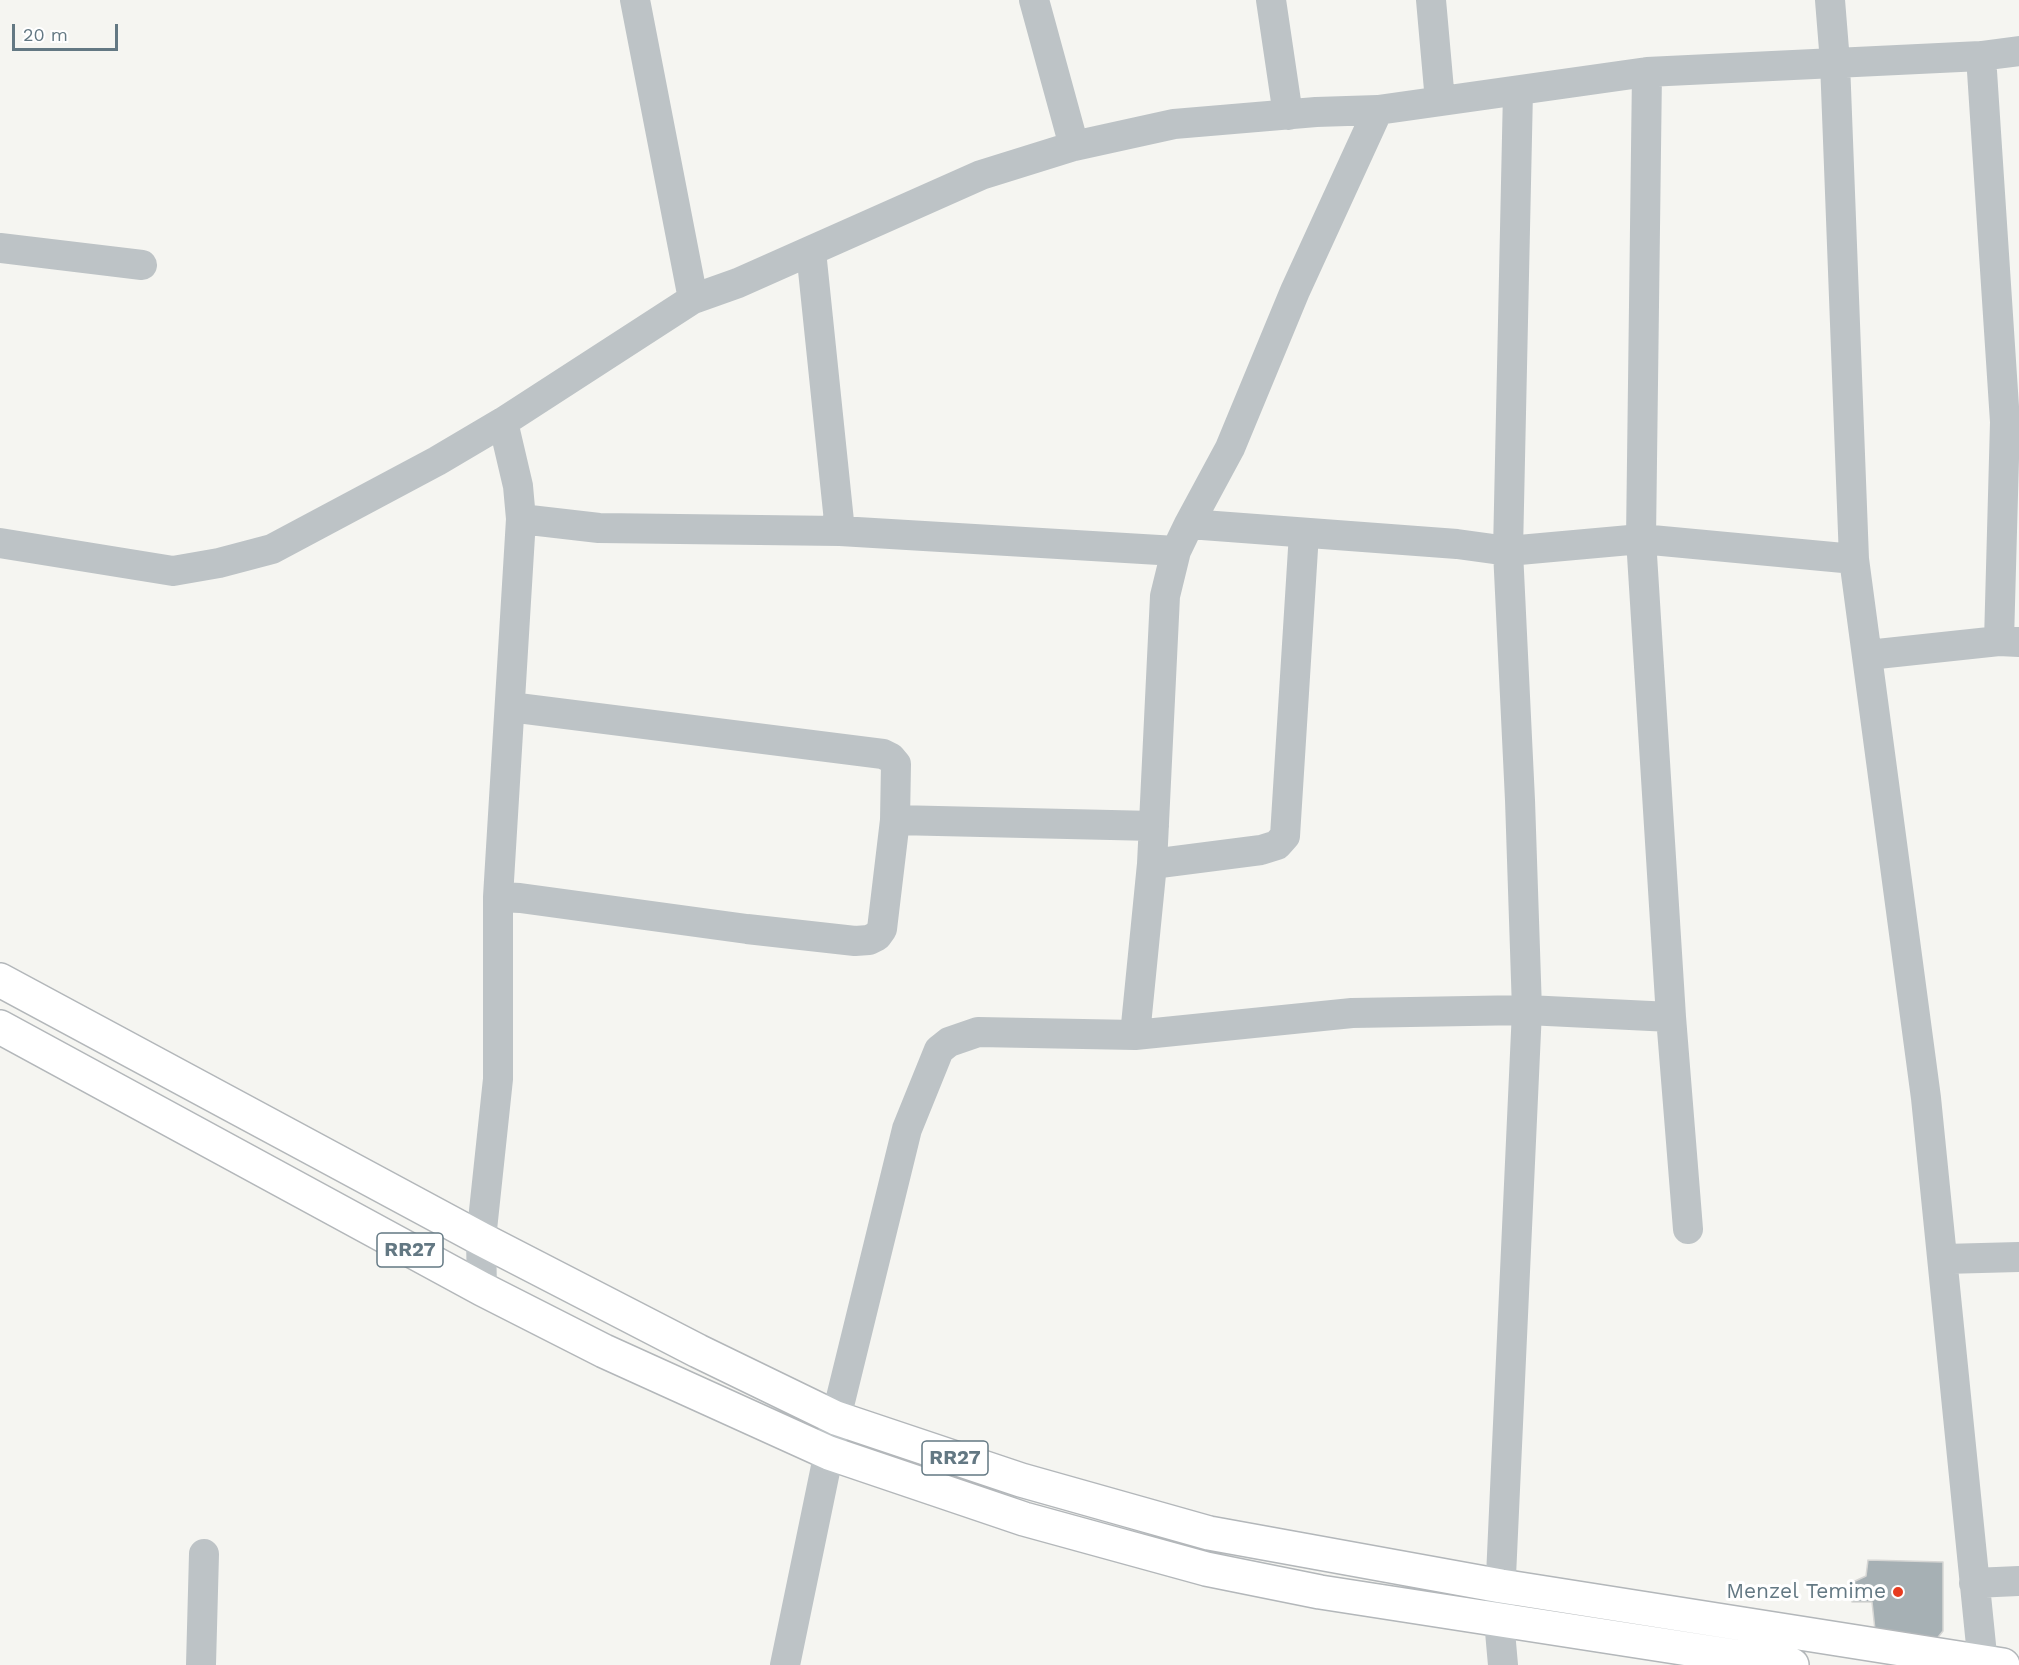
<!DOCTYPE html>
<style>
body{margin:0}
#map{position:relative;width:2019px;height:1665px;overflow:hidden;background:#f5f5f1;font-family:"Work Sans",sans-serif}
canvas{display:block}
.scale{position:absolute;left:12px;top:24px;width:106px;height:27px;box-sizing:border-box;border:3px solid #637883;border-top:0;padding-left:8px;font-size:18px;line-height:21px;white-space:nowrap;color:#637883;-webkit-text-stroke:4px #fff;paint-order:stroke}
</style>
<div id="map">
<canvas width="2019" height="1665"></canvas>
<div class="scale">20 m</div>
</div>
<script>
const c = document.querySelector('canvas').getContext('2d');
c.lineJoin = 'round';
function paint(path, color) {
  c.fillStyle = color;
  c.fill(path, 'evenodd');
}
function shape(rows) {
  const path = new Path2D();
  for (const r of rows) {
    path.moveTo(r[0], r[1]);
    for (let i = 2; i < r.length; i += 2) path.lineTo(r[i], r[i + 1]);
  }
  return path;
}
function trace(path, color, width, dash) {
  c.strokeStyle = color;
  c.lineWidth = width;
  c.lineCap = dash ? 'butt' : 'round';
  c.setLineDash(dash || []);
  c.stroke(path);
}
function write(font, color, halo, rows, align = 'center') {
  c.font = font + ' "Work Sans",sans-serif';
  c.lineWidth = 6;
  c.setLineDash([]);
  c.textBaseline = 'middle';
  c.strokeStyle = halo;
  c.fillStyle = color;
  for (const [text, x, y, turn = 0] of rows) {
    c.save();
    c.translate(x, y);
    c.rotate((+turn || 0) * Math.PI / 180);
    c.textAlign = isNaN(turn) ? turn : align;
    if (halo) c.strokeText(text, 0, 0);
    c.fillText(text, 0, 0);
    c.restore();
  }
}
const building = shape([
 [1868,1560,1943,1562,1943,1631,1935,1641,1875,1630,1872,1602,1852,1602,1853,1582,1866,1576,1868,1560]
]);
const street = shape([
 [635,0,693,299],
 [1034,0,1074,146],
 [1271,0,1288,115],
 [1431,0,1440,101],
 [1830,0,1835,62,1854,559,1926,1098,1983,1665],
 [1981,56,2005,422,1999,641],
 [1647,72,1641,539,1671,1017,1688,1229],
 [0,248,142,265],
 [811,251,840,531],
 [503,422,518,486,521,519,599,528,840,531,1176,551],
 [1189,524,1457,544,1508,551,1641,539,1854,559],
 [0,543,173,571,219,563,272,549,437,461,503,422,693,299,738,283,981,175,1074,146,1174,124,1316,112,1378,110,1647,72,1981,56,2019,51],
 [1868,655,1999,641,2019,642],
 [510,707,883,754,891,758,896,764,895,820,882,929,877,936,869,940,855,941,747,929,520,898,498,897,521,519],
 [895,820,1154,826],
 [1152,864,1261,850,1277,845,1285,836,1304,533],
 [1135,1035,1352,1013,1527,1010,1520,800,1508,551,1518,91],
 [1944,1259,2019,1257],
 [482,1289,481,1239,498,1079,498,897],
 [1974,1583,2019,1581],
 [201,1665,204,1554],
 [785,1665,836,1418,907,1129,939,1050,949,1042,978,1032,1135,1035,1152,864,1165,596,1176,551,1189,524,1230,448,1295,291,1378,110],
 [1503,1665,1499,1620,1527,1010,1671,1017]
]);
const highway = shape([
 [0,980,481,1239,698,1351,836,1418,1021,1480,1209,1533,1501,1586,2003,1665],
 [0,1027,482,1289,604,1351,829,1453,1024,1519,1206,1569,1320,1592,1792,1665]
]);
const markers = [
 [1898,1592,6,"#e73b1f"]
];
const shields = [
 [410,1250,66],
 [955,1458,66]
];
const shieldNames = [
 ["RR27",410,1250],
 ["RR27",955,1458]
];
const poiNames = [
 ["Menzel Temime",1886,1592]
];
paint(building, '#a6b0b4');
trace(building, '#d6d6d4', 1.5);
trace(highway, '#b3b7ba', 36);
trace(street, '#bdc3c6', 30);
trace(highway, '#fff', 33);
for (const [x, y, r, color] of markers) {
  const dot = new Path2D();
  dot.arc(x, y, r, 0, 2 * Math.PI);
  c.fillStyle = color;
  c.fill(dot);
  trace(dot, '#fff', 2);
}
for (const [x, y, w] of shields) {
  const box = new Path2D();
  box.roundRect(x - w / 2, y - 17, w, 34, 4.5);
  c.fillStyle = '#fff';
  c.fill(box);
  trace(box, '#637883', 1.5);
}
write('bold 20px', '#637883', null, shieldNames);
write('21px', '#637883', '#fff', poiNames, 'right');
</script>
